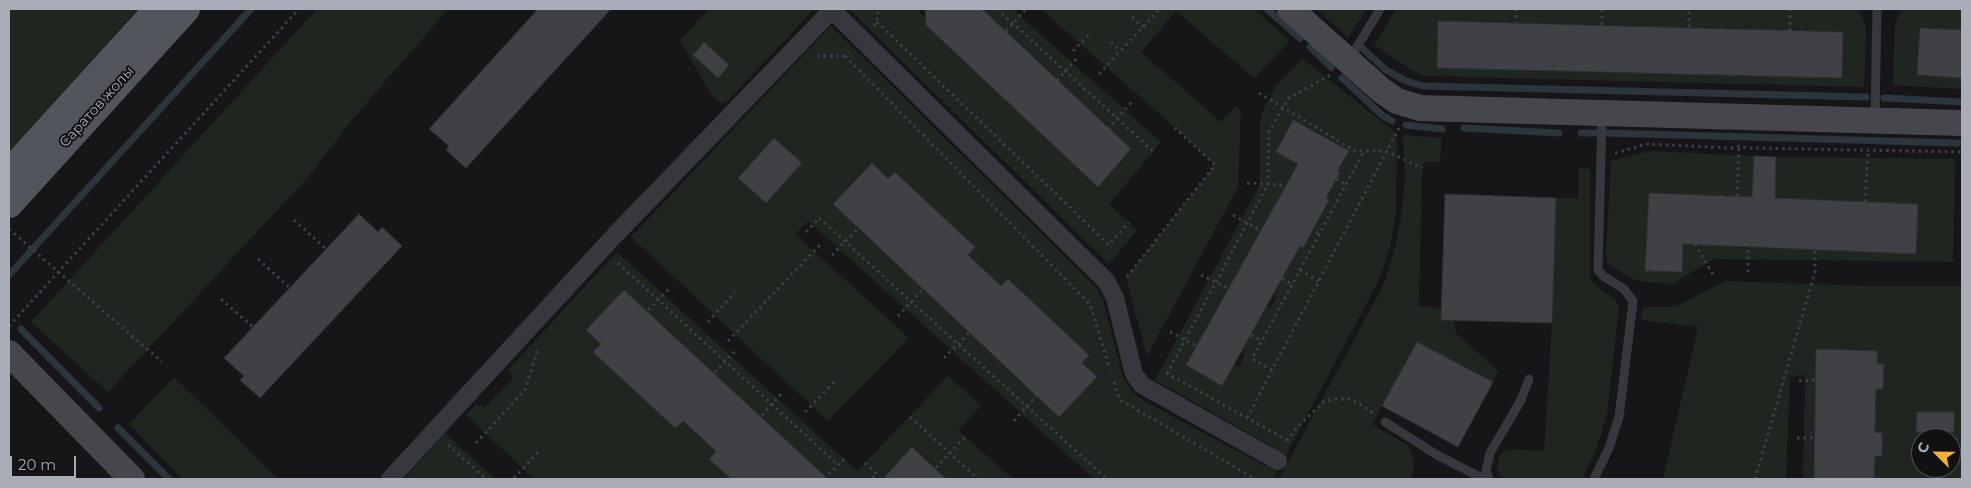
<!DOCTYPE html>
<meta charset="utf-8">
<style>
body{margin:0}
#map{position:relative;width:1971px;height:488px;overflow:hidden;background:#161618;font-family:Montserrat,sans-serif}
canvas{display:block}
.frame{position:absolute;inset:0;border:10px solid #a8adb8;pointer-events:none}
.north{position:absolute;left:1911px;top:428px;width:50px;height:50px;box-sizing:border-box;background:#111113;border:1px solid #4d4f55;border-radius:50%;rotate:293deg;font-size:14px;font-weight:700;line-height:20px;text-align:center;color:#a8adb8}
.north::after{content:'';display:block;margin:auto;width:18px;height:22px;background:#f2b134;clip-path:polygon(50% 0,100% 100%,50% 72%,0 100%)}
.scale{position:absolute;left:10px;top:456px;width:66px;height:22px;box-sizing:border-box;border:2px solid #a8adb8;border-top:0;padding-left:6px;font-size:15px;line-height:18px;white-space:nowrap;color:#a8adb8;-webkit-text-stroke:4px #111113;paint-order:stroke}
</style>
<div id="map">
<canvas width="1971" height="488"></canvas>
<div class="frame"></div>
<div class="north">С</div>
<div class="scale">20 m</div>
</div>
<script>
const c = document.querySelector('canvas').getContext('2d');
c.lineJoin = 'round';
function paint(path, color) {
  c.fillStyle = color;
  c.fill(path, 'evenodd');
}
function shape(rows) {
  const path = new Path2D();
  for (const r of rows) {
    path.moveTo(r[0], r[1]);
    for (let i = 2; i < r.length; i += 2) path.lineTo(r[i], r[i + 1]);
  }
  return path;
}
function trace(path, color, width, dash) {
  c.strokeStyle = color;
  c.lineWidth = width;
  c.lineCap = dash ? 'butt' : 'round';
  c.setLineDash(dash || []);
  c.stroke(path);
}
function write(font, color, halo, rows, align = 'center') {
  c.font = font + ' Montserrat,sans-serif';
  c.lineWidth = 4;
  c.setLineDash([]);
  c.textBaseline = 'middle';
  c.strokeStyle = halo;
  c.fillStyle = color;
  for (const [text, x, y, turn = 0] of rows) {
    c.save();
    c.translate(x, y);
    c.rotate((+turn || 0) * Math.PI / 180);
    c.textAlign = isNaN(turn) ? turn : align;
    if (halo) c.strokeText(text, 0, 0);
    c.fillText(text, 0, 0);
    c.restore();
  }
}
const green = shape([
 [9,9,138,9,9,153],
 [317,9,448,9,352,120,309,176,108,392,31,322],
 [709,9,814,9,727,102,721,103,715,99,709,91,680,40],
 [704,42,729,65,718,78,693,55],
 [849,9,917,9,927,20,926,24,928,27,1098,187,1131,149,982,9,1012,9,1161,142,1109,204,1137,230,1109,264],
 [1041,9,1254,9,1290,41,1254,78,1176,11,1141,52,1221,122,1236,106,1241,110,1238,187,1147,356,1126,278,1215,165,1173,126],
 [1317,9,1366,9,1348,38],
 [1396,9,1857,9,1863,18,1866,28,1864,87,1424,76,1411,70,1374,45],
 [1438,21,1655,26,1655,36,1678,37,1679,27,1754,29,1754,39,1779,30,1843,32,1842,78,1437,68],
 [1903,9,1962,9,1962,30,1920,28,1917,75,1962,78,1962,89,1893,85,1895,25,1897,18],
 [831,26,1096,287,1103,300,1122,374,1131,391,1146,402,1265,466,1275,448,1155,380,1260,184,1260,122,1264,108,1276,86,1303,59,1397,134,1396,211,1390,248,1377,284,1273,479,1094,479,808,221,795,234,909,338,828,421,631,237],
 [1293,121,1348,151,1337,171,1340,173,1333,185,1323,196,1329,200,1310,236,1303,247,1300,246,1274,294,1277,296,1271,307,1267,306,1241,352,1245,354,1239,367,1234,365,1222,386,1186,365,1298,164,1276,152],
 [774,138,802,163,766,203,738,178],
 [872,163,888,179,896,172,975,247,968,255,1001,286,1008,279,1089,355,1082,363,1097,377,1059,417,1042,401,1049,393,1036,380,1028,388,1009,370,1016,362,994,356,976,339,984,331,961,325,833,204],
 [1403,135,1442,138,1440,162,1424,162,1422,168,1419,306,1441,308,1441,320,1454,320,1456,333,1499,372,1493,382,1417,342,1372,424,1407,445,1411,452,1414,463,1412,479,1279,479,1383,286,1395,249,1402,212,1405,175],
 [1649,151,1754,156,1754,166,1776,167,1776,157,1955,159,1953,262,1714,259,1672,284,1638,281,1625,275,1607,262,1606,255,1611,161],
 [1649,193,1918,204,1916,253,1683,244,1682,272,1645,271],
 [1579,168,1590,169,1590,280,1616,301,1619,308,1607,414,1596,450,1582,479,1507,479,1500,475,1497,467,1499,457,1506,449,1544,451,1552,323,1556,198,1578,198],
 [617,252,857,471,948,376,981,406,958,430,1013,479,946,479,943,476,939,479,930,479,922,471,912,448,883,479,814,479,820,472,624,290,586,330,601,344,594,353,675,428,683,421,716,451,709,459,731,479,534,479,466,415,477,403,484,408,513,378,508,370],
 [1726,281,1866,286,1962,286,1962,479,1874,479,1875,456,1882,456,1882,433,1875,432,1876,389,1883,388,1884,364,1877,363,1815,387,1814,479,1803,479,1805,375,1790,376,1786,479,1663,479,1698,327,1641,320,1643,307,1673,307,1679,305],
 [1917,412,1954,412,1954,432,1916,431],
 [1921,438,1951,438,1951,468,1921,468],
 [174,377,239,441,278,479,182,479,129,424],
 [445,433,495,479,404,479]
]);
const stream = shape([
 [1267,9,1300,38],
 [1310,47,1331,67],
 [1362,48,1386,70,1406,81,1423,86,1866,97],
 [1342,78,1382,115,1392,121],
 [1884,98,1962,102],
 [1406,125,1442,129],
 [1464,128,1559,133],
 [1581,133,1596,133],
 [1607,133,1958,143],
 [9,275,251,9],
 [21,329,99,408],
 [118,428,169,479]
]);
const building = shape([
 [538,9,611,9,466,168,446,150,449,146,429,129,538,9],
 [925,9,982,9,1131,149,1098,187,928,27,926,25,925,9],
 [1438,21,1843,32,1842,78,1437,68,1438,21],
 [1920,28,1962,30,1962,78,1917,75,1920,28],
 [704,42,729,65,718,78,693,55,704,42],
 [1293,120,1349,151,1337,171,1340,172,1326,198,1329,200,1303,248,1300,246,1222,386,1186,365,1298,164,1276,152,1293,120],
 [774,138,802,163,766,203,738,178,774,138],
 [1754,156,1776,157,1775,198,1918,204,1916,254,1683,244,1682,272,1645,271,1649,193,1752,197,1754,156],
 [872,163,888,179,895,172,975,247,968,255,1001,286,1008,279,1089,355,1082,363,1097,377,1059,417,833,204,872,163],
 [1445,194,1556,198,1552,323,1441,320,1445,194],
 [359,214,378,232,382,227,402,246,260,398,240,380,244,376,224,358,359,214],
 [624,290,654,318,828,479,731,479,709,459,716,451,683,421,675,428,593,352,601,344,586,330,624,290],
 [1417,342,1493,382,1458,447,1382,406,1417,342],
 [1816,349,1877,351,1877,363,1884,364,1883,389,1876,389,1875,432,1882,433,1882,456,1875,456,1874,479,1814,479,1816,349],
 [1917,412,1954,412,1954,432,1916,432,1917,412],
 [912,447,946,479,883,479,912,447]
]);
const path = shape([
 [997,9,1153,151],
 [1516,9,1516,23],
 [1132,17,1143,27],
 [877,22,1109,245,1129,222],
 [1602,25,1602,9],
 [874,26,877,22,878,9],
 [1689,27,1689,9],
 [1006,31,1026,9],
 [1790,31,1790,9],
 [1111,42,1120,51],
 [1073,51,1089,34],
 [817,56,845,56,849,52],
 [845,56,1090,304,1110,369],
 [1099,74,1160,9],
 [1057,80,1079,56],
 [1259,93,1355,151,1386,151,1422,168],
 [1108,129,1132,102],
 [1615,153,1647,144,1731,148,1739,146,1749,148,1962,152],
 [1336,179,1346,184],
 [1247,183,1286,185],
 [1737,196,1739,146],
 [1865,202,1868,150],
 [1233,215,1261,231],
 [294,220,326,249],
 [9,229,162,362],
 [1310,229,1320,234],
 [806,232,819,218,1107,479],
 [1695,244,1714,276],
 [832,255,866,220],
 [258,259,290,288],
 [618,263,838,465],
 [1300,270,1319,281],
 [1748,272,1748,247],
 [1201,275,1228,288],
 [1127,277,1215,165,1173,126],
 [1282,279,1292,284],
 [221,299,253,327],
 [898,316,931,281],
 [639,319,671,287],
 [708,322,735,292],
 [9,326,299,9],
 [1170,332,1196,346],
 [1251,335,1262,341],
 [728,341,820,245],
 [944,358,977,325],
 [1272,370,1252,359,1364,151],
 [1166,373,1287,440],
 [1167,374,1268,184,1269,131,1289,98,1330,75],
 [1799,381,1825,380],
 [706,382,737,349],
 [1114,382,1120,400,1250,476,1253,479],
 [805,412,836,380],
 [910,417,978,479],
 [1247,418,1400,126],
 [1014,421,1043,388],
 [753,425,783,392],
 [1797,438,1824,437],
 [1287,441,1299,425,1324,402,1335,399,1348,399,1360,404,1374,414],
 [476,443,525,390,537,352,540,349],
 [448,445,486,479],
 [865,463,877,474,871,479],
 [927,477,965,437],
 [514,478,539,451],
 [824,479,844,459],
 [1755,479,1815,272,1815,249]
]);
const lane = shape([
 [1349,60,1380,9],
 [1875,118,1877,9],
 [1385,422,1437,455,1484,479],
 [1489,479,1486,471,1490,453,1521,400,1529,379],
 [1594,479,1609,448,1619,417,1633,301,1624,289,1603,276,1598,270,1602,115]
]);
const street = shape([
 [832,10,1107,282,1115,298,1134,374,1142,385,1278,461],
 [390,479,615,235,833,9]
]);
const secondary = shape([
 [1290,9,1381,90,1397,101,1420,108,1962,123],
 [9,353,132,479]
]);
const primary = shape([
 [9,173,158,9],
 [9,204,186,9]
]);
const streetNames = [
 ["Саратов жолы",97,107,-48]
];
paint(green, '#1e261f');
trace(stream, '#2c353c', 7);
paint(building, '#404145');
trace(building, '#303034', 1);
trace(path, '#3d3f44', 3, [2.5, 4]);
trace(lane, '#37383d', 9);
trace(street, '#37383d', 18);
trace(secondary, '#45474d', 26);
trace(primary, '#53555c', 28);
write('14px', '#a8adb8', '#111113', streetNames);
</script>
